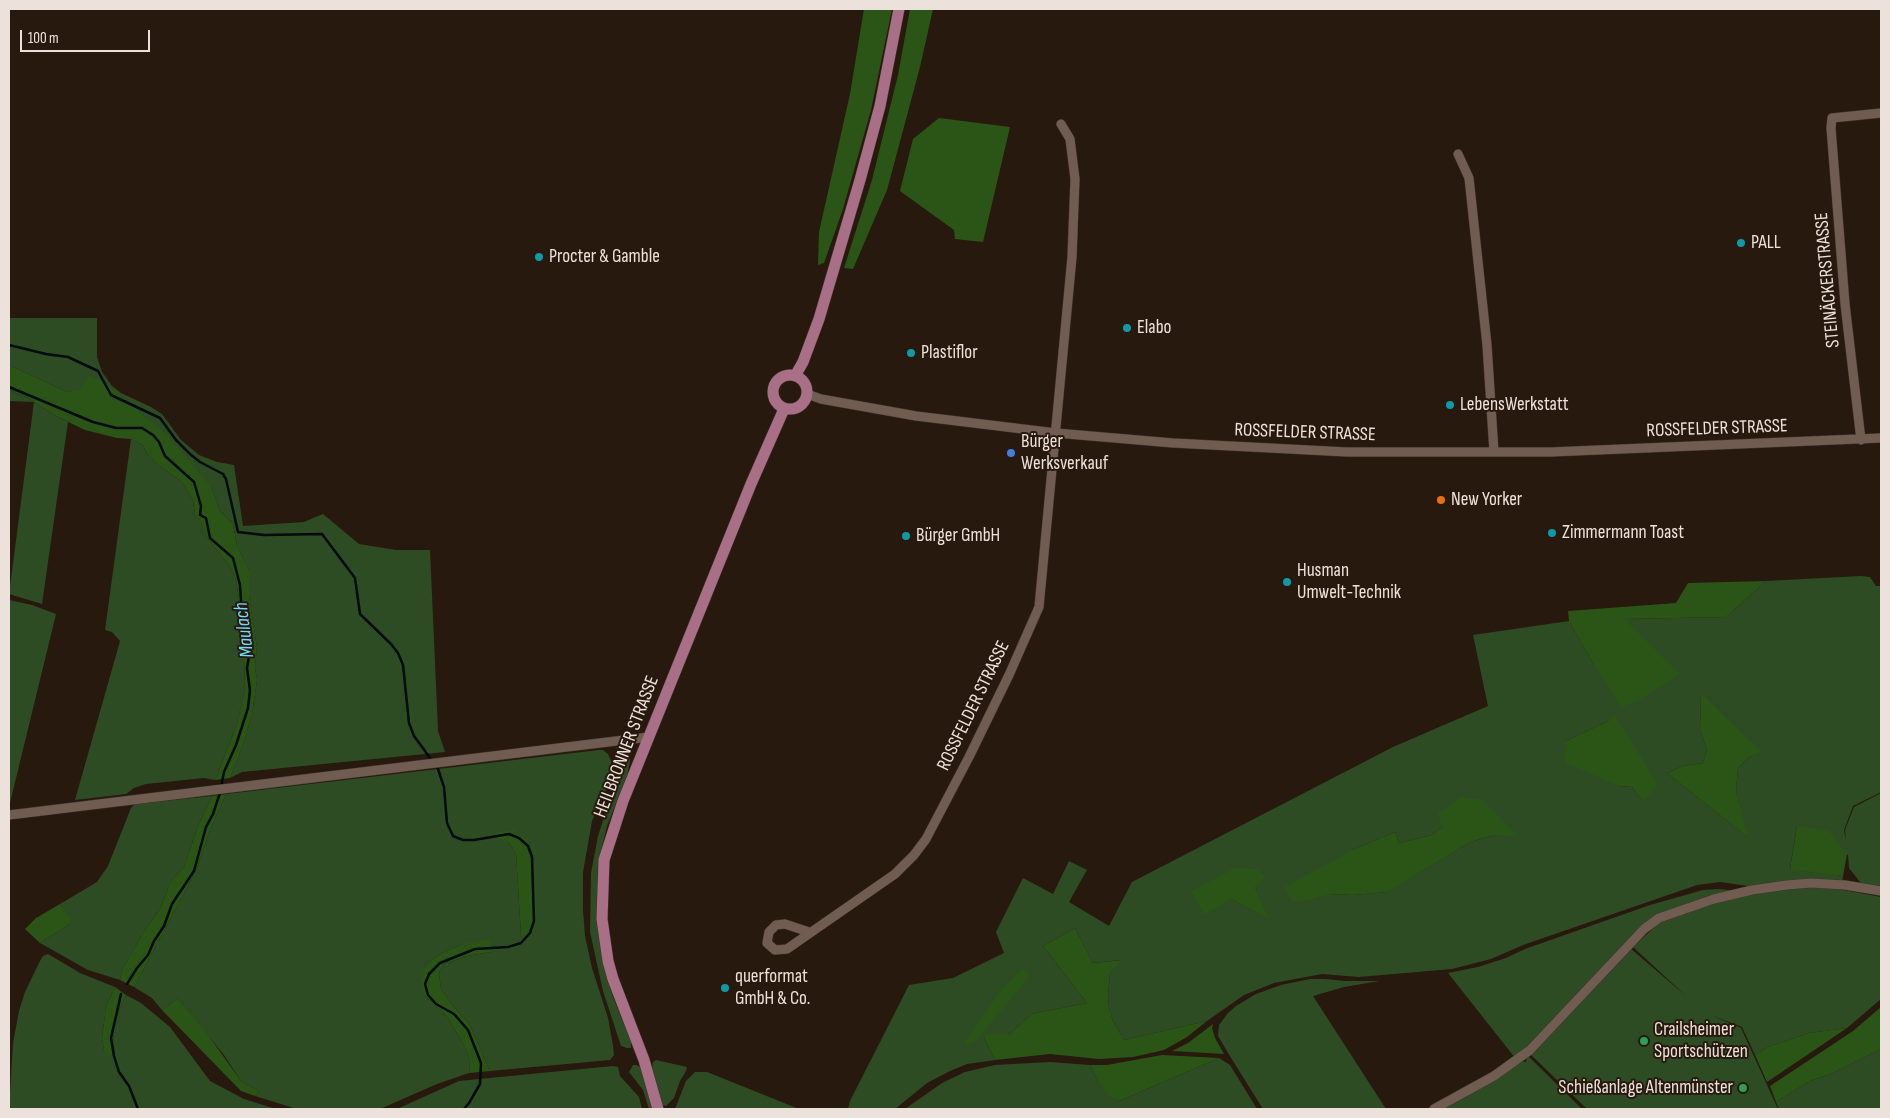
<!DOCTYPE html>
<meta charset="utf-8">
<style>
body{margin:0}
#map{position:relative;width:1890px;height:1118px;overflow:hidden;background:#28190e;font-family:"Sofia Sans Condensed",sans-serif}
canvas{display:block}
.frame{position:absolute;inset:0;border:10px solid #ede2db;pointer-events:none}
.scale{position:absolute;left:20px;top:30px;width:130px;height:22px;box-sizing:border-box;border:2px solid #ede2db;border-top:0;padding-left:6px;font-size:15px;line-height:18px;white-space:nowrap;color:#ede2db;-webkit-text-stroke:4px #28190e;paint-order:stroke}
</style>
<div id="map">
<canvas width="1890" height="1118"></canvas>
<div class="frame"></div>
<div class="scale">100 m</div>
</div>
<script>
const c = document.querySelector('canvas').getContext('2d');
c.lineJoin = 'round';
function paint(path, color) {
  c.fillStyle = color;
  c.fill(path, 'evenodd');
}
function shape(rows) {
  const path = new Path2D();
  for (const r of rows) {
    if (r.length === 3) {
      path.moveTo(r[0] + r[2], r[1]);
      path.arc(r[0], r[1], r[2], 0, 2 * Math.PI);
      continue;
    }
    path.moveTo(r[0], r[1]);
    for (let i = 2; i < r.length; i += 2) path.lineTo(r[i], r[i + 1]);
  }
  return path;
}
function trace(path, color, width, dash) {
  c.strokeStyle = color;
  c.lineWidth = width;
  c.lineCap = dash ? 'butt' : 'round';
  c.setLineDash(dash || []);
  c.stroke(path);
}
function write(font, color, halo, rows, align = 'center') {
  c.font = font + ' "Sofia Sans Condensed",sans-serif';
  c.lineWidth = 4;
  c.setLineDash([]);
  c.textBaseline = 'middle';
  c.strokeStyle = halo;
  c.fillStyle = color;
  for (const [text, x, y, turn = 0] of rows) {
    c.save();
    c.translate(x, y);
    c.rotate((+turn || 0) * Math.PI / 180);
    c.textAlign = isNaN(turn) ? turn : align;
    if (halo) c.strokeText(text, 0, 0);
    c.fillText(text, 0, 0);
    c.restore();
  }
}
const green = shape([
 [9,318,97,318,97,357,102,372,112,386,121,393,151,407,162,414,181,440,199,455,217,462,234,465,243,526,304,522,323,514,359,544,396,550,430,550,438,731,445,752,242,772,230,778,244,742,252,714,257,680,255,667,257,647,249,596,249,570,237,546,233,524,220,511,212,488,109,386,67,392,9,365],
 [9,390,26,397,56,416,68,422,42,604,9,594,34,402,9,401],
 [131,439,143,445,147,454,157,464,182,482,193,500,195,515,201,522,207,538,230,566,236,580,243,625,245,689,236,727,215,780,204,778,146,784,134,788,126,794,75,800,120,641,112,632,105,630],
 [1861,576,1870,577,1876,586,1881,586,1881,792,1853,806,1844,830,1846,841,1845,830,1854,807,1881,793,1881,891,1864,887,1849,868,1848,855,1797,826,1790,868,1843,876,1842,882,1756,887,1720,882,1697,885,1523,945,1491,959,1452,969,1359,977,1322,974,1274,983,1244,995,1207,1021,1124,1040,1113,1021,1109,1008,1108,995,1110,973,1121,960,1093,963,1075,928,1043,946,1087,1003,1031,1014,1009,1035,984,1038,995,1060,967,1064,950,1071,927,1083,895,1109,848,1109,850,1101,909,985,953,978,1004,953,996,932,1023,878,1053,894,1069,861,1087,870,1069,902,1109,926,1132,882,1393,747,1488,706,1473,635,1569,621,1594,665,1623,619,1726,617,1766,581],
 [1701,694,1761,752,1748,758,1738,768,1736,791,1748,837,1667,773,1683,766,1703,763,1707,750,1700,730],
 [1614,715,1643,802,1632,787,1619,786,1566,741,1608,721],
 [1442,827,1517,835,1495,835,1470,842,1387,892,1353,895,1330,894,1352,850,1395,832,1399,843,1432,835],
 [1255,887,1269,919,1231,899],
 [9,600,32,605,56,614,9,807],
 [618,747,625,747,627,750,630,753,630,761,627,776,607,826,598,864,597,908,598,931,604,967,613,997,631,1041,631,1048,627,1048,621,1046,603,991,590,932,591,873,598,836,619,771,616,749],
 [599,750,603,750,608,754,611,761,612,770,608,786,592,821,583,872,583,910,585,936,592,968,608,1018,613,1046,614,1055,610,1060,490,1071,469,1023,452,1005,441,989,439,973,444,964,467,956,491,952,463,944,442,953,430,961,423,994,448,1018,465,1047,470,1061,469,1073,437,1084,380,1109,297,1109,255,1096,259,1091,241,1081,224,1055,178,998,162,1010,152,998,134,987,195,873,210,830,226,794],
 [508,841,533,857,521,935,516,854],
 [212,796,198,826,184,867,171,881,160,909,142,935,122,970,120,980,88,970,40,943,70,924,70,916,60,904,97,882,108,866,131,808,135,804],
 [1817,885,1881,897,1881,999,1847,1028,1809,1033,1768,1047,1755,1055,1742,1027,1711,1015,1741,1028,1778,1109,1587,1109,1529,1053,1630,948,1686,996,1633,947,1660,922,1685,911,1753,893],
 [1719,889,1738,891,1655,918,1516,1059,1448,973,1478,967,1506,958,1525,949,1650,905,1703,890],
 [48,954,80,973,115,987,106,1007,102,1038,104,1051,115,1055,113,1033,120,1007,126,995,141,1003,170,1027,210,1081,244,1099,276,1109,9,1109,13,1043,19,1011,25,992,40,961,43,956],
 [1310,979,1325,979,1345,981,1380,981,1344,987,1313,996,1386,1109,1263,1109,1228,1053,1218,1036,1219,1025,1228,1013,1236,1006,1256,994,1281,985],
 [1881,1049,1881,1109,1779,1109,1776,1102,1810,1081,1833,1073],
 [1527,1055,1582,1109,1440,1109,1520,1061,1526,1062],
 [1219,1058,1230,1065,1257,1109,905,1109,942,1083,965,1072,995,1065,1050,1062,1090,1065,1098,1081,1119,1101],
 [656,1060,687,1067,686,1071,680,1081,674,1098,666,1106,662,1105,652,1069,653,1062],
 [633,1065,636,1065,643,1068,654,1109,649,1109,643,1090,629,1072],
 [613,1066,618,1067,620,1076,639,1097,642,1109,397,1109,459,1081],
 [695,1072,707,1072,799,1109,675,1109,686,1081]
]);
const forest = shape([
 [864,9,892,9,871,110,843,209,824,263,818,265,819,232,850,94],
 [910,9,933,9,920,67,887,190,853,269,844,268,872,180,898,75],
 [939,118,1010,127,983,242,955,239,954,230,900,191,913,139],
 [9,365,67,392,81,389,89,375,109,386,171,439,212,488,220,511,233,524,237,546,249,570,249,596,257,647,255,667,257,680,252,714,244,742,230,778,215,780,236,727,245,689,243,625,236,580,230,566,207,538,201,522,195,515,193,500,182,482,157,464,147,454,143,445,131,439,117,438,85,430,56,416,26,397,9,390],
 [1766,581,1726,617,1624,619,1680,674,1639,700,1622,707,1594,665,1569,621,1568,611,1676,603,1688,583],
 [1701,693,1762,752,1748,758,1738,768,1736,791,1749,838,1667,773,1683,766,1703,763,1707,750,1700,730],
 [1614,714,1658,784,1643,802,1632,787,1619,786,1566,763,1564,753,1566,741,1608,721],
 [226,794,210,830,195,873,134,987,120,980,122,970,142,935,160,909,171,881,184,867,198,826,212,796],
 [1461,797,1483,800,1517,836,1495,835,1470,842,1388,892,1353,895,1330,894,1307,900,1292,902,1285,887,1352,850,1395,832,1399,843,1432,835,1442,827,1438,813],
 [1797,826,1829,831,1847,854,1843,876,1790,869],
 [514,830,528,841,533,857,537,924,533,933,521,935,516,854,508,841,497,840,496,833],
 [1235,868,1257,869,1265,877,1255,887,1270,920,1231,899,1204,915,1191,891],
 [60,904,70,916,70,924,40,943,25,929,36,918],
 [1075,928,1093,963,1122,960,1110,973,1108,995,1109,1008,1113,1021,1124,1040,1207,1021,1187,1037,1164,1050,1133,1057,1099,1059,1050,1054,995,1060,984,1038,987,1033,1009,1035,1031,1014,1087,1003,1043,946],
 [490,939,491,952,467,956,444,964,439,973,441,989,452,1005,469,1023,490,1071,469,1073,470,1061,465,1047,448,1018,423,994,421,981,424,970,430,961,442,953,463,944],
 [1023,968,1030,976,975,1042,965,1046,965,1042,1001,990],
 [115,987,126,995,120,1007,113,1033,115,1055,109,1057,104,1051,102,1038,106,1007],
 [178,998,206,1032,241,1081,259,1091,255,1096,241,1091,162,1010],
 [1881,1007,1881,1049,1833,1073,1810,1081,1776,1102,1770,1086,1853,1031],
 [1213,1024,1212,1028,1215,1038,1224,1054,1172,1051,1188,1043],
 [1847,1028,1767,1082,1755,1055,1768,1047,1809,1033],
 [1162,1055,1219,1058,1119,1101,1110,1097,1098,1081,1090,1065,1107,1065]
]);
const stream = shape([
 [9,345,46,354,68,357,98,371,111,395,160,418,176,440,190,454,200,462,223,474,226,479,238,532,264,535,322,534,355,578,360,614,391,644,398,653,403,665,409,723,414,736,433,762],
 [9,387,93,422,116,428,142,428,153,435,159,442,165,456,194,482,201,506,200,515,206,518,210,538,233,558,240,585,242,614,248,629,249,656,247,668,250,690,248,708,236,745,224,772,221,787],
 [437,766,444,787,447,823,453,836,463,840,474,840,509,834,519,838,528,846,532,857,534,921,530,933,521,943,508,947,475,949,440,963,429,974,425,984,428,995,436,1004,454,1014,468,1030,481,1063,480,1084,469,1103,464,1109],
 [127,984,137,968,148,955,154,941,164,926,172,904,194,871,206,827,213,814,220,793],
 [121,994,111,1038,114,1056,119,1072,129,1086,138,1109]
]);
const minor = shape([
 [1458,154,1469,178,1487,345,1494,452],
 [807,394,821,399,916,416,1056,433,1173,443,1347,452,1551,452,1881,438],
 [1861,440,1845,304,1831,128,1832,118,1881,113],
 [9,815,649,737],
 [809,932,785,924,776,925,769,932,767,943,775,950,787,949,895,874,914,855,926,839,969,757,1009,675,1039,607,1072,257,1075,179,1070,139,1061,124],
 [1434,1109,1494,1076,1530,1050,1644,929,1659,918,1714,899,1752,890,1787,885,1811,883,1845,885,1881,891]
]);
const major = shape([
 [790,392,17],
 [795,376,803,362,819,319,860,180,880,106,899,9],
 [658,1109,644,1060,613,979,608,961,602,919,604,860,623,801,751,484,784,409]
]);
const markers = [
 [1741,243,5,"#0f9aa8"],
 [539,257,5,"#0f9aa8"],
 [1127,328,5,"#0f9aa8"],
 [911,353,5,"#0f9aa8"],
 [1450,405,5,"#0f9aa8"],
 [1011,453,5,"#3f7fe0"],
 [1441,500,5,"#e8710a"],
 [1552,533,5,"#0f9aa8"],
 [906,536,5,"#0f9aa8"],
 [1287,582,5,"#0f9aa8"],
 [725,988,5,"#0f9aa8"],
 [1644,1041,5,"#2e9e5b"],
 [1743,1088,5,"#2e9e5b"]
];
const poiNames = [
 ["PALL",1751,243],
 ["Procter & Gamble",549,257],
 ["Elabo",1137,328],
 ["Plastiflor",921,353],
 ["LebensWerkstatt",1460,405],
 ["Bürger",1021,442],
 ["Werksverkauf",1021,464],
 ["New Yorker",1451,500],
 ["Zimmermann Toast",1562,533],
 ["Bürger GmbH",916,536],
 ["Husman",1297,571],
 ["Umwelt-Technik",1297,593],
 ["querformat",735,977],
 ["GmbH & Co.",735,999],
 ["Crailsheimer",1654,1030],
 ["Sportschützen",1654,1052],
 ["Schießanlage Altenmünster",1733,1088,"right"]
];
const streetNames = [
 ["STEINÄCKERSTRASSE",1828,280,-95],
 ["ROSSFELDER STRASSE",1717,429,-2],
 ["ROSSFELDER STRASSE",1305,433,2],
 ["ROSSFELDER STRASSE",974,706,-64],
 ["HEILBRONNER STRASSE",627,747,-69]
];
const waterNames = [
 ["Maulach",245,630,-97]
];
paint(green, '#2e4c23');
paint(forest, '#2a5517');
trace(stream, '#010b0e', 2.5);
trace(minor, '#413530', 10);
trace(major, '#413530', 12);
trace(minor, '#705c50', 9);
trace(major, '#a86f87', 11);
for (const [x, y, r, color] of markers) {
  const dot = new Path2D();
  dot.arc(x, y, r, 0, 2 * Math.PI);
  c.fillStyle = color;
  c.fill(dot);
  trace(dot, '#28190e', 2);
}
write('19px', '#ede2db', '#28190e', poiNames, 'left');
write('19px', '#ede2db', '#28190e', streetNames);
write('italic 20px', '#70dbf8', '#28190e', waterNames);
</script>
